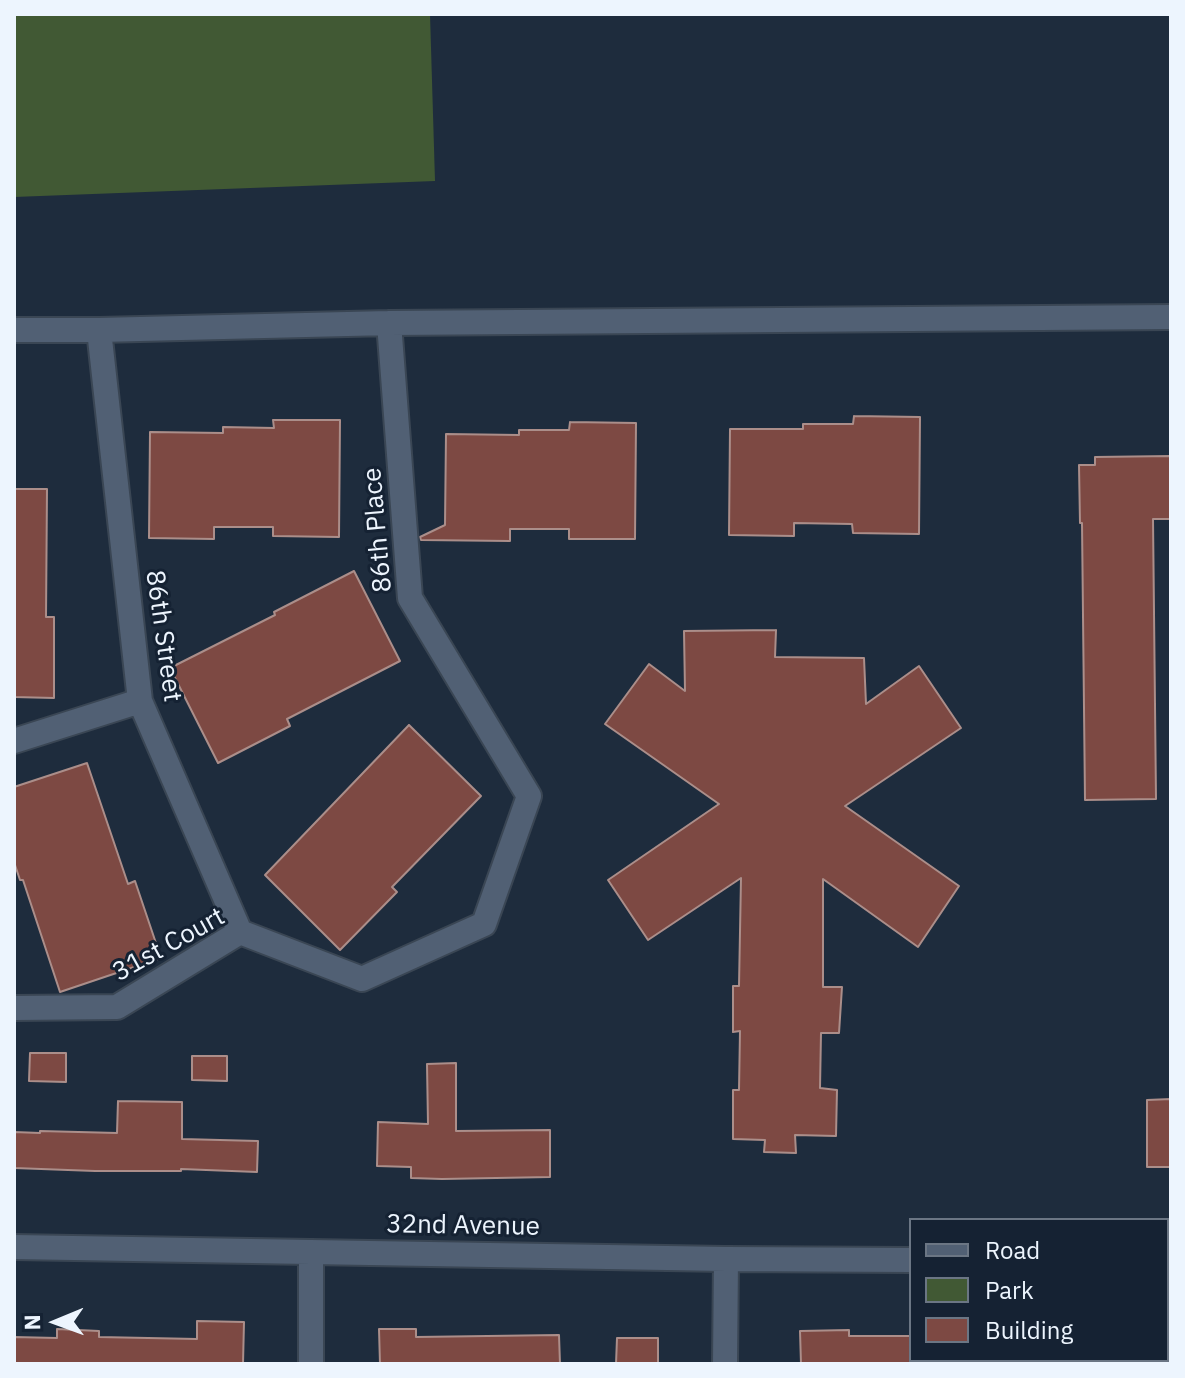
<!DOCTYPE html>
<style>
body{margin:0}
#map{position:relative;width:1185px;height:1378px;overflow:hidden;background:#1e2c3d;font-family:"IBM Plex Sans",sans-serif}
canvas{display:block}
.frame{position:absolute;inset:0;border:16px solid #edf5fe;pointer-events:none}
.legend{position:absolute;left:909px;top:1218px;width:260px;height:144px;box-sizing:border-box;background:#152233;border:2px solid #6b7684;margin:0;padding:10px 14px;list-style:none;font-size:24px;color:#edf5fe}
.legend li{display:flex;align-items:center;gap:16px;height:40px}
.legend b{width:40px;border:2px solid #6b7684}
.north{position:absolute;left:16px;top:1282px;width:80px;height:80px;-webkit-text-stroke:6px #152233;paint-order:stroke;rotate:269deg;font-size:22px;font-weight:700;line-height:32px;text-align:center;color:#edf5fe}
.north::after{content:'';display:block;margin:auto;width:28px;height:36px;background:#edf5fe;clip-path:polygon(50% 0,100% 100%,50% 72%,0 100%)}
</style>
<div id="map">
<canvas width="1185" height="1378"></canvas>
<div class="frame"></div>
<ul class="legend">
<li><b style="height:10px;background:#516074"></b>Road</li>
<li><b style="height:22px;background:#415934"></b>Park</li>
<li><b style="height:22px;background:#7d4943"></b>Building</li>
</ul>
<div class="north">N</div>
</div>
<script>
const c = document.querySelector('canvas').getContext('2d');
c.lineJoin = 'round';
function paint(path, color) {
  c.fillStyle = color;
  c.fill(path, 'evenodd');
}
function shape(rows) {
  const path = new Path2D();
  for (const r of rows) {
    path.moveTo(r[0], r[1]);
    for (let i = 2; i < r.length; i += 2) path.lineTo(r[i], r[i + 1]);
  }
  return path;
}
function trace(path, color, width, dash) {
  c.strokeStyle = color;
  c.lineWidth = width;
  c.lineCap = dash ? 'butt' : 'round';
  c.setLineDash(dash || []);
  c.stroke(path);
}
function write(font, color, halo, rows, align = 'center') {
  c.font = font + ' "IBM Plex Sans",sans-serif';
  c.lineWidth = 6;
  c.setLineDash([]);
  c.textBaseline = 'middle';
  c.strokeStyle = halo;
  c.fillStyle = color;
  for (const [text, x, y, turn = 0] of rows) {
    c.save();
    c.translate(x, y);
    c.rotate((+turn || 0) * Math.PI / 180);
    c.textAlign = isNaN(turn) ? turn : align;
    if (halo) c.strokeText(text, 0, 0);
    c.fillText(text, 0, 0);
    c.restore();
  }
}
const green = shape([
 [14,14,430,14,435,181,14,197]
]);
const building = shape([
 [854,416,920,417,919,534,853,533,852,524,794,523,794,536,729,535,730,429,803,429,803,424,853,424,854,416],
 [273,420,340,420,339,537,273,536,273,527,214,527,214,539,149,538,150,432,223,433,223,427,274,428,273,420],
 [570,422,636,423,635,539,569,539,569,529,510,529,510,541,421,540,420,537,445,525,446,434,519,435,519,430,569,430,570,422],
 [1171,456,1171,519,1153,519,1156,799,1085,800,1082,523,1080,523,1079,465,1095,465,1095,457,1171,456],
 [14,489,47,489,46,617,54,617,54,698,14,697,14,489],
 [354,571,400,661,287,719,290,726,218,763,170,668,275,615,274,612,354,571],
 [776,630,775,657,864,658,866,704,919,666,961,728,845,806,959,886,918,947,823,879,823,987,842,987,839,1033,821,1033,820,1088,837,1090,836,1136,795,1135,796,1153,764,1152,765,1140,733,1139,733,1090,739,1090,740,1031,733,1032,733,986,739,986,741,878,648,940,608,880,719,804,605,724,649,664,685,691,684,631,776,630],
 [409,725,481,796,392,887,397,892,340,950,265,875,409,725],
 [87,763,128,884,135,881,161,958,60,992,23,880,20,880,14,862,14,787,87,763],
 [30,1053,66,1053,66,1082,29,1081,30,1053],
 [192,1056,227,1056,227,1081,192,1080,192,1056],
 [456,1063,456,1131,550,1130,550,1177,442,1179,411,1178,411,1167,377,1166,378,1122,428,1124,427,1064,456,1063],
 [1171,1099,1171,1167,1147,1167,1147,1100,1171,1099],
 [118,1101,182,1102,182,1139,258,1141,257,1172,181,1169,181,1171,95,1171,14,1168,14,1132,40,1133,40,1131,117,1133,118,1101],
 [197,1321,244,1322,243,1364,14,1364,14,1337,57,1338,57,1329,99,1331,99,1337,197,1339,197,1321],
 [379,1329,416,1329,416,1337,559,1335,560,1364,380,1364,379,1329],
 [849,1330,849,1336,911,1336,911,1364,801,1364,800,1331,849,1330],
 [617,1338,658,1338,658,1364,616,1364,617,1338]
]);
const minor = shape([
 [14,330,99,330,389,323,1171,317],
 [99,330,140,701,240,932],
 [14,741,140,701],
 [14,1008,117,1007,240,932,362,979,484,924,529,796,410,598,389,323],
 [14,1247,726,1259,911,1260],
 [1167,1260,1171,1260],
 [311,1364,311,1252],
 [725,1364,726,1259]
]);
const streetNames = [
 ["86th Place",378,530,-95],
 ["86th Street",163,636,82],
 ["31st Court",169,945,-29],
 ["32nd Avenue",463,1226,1]
];
paint(green, '#415934');
paint(building, '#7d4943');
trace(building, '#ab8e8a', 2);
trace(minor, '#3a4654', 28);
trace(minor, '#516074', 24);
write('26px', '#edf5fe', '#152233', streetNames);
</script>
